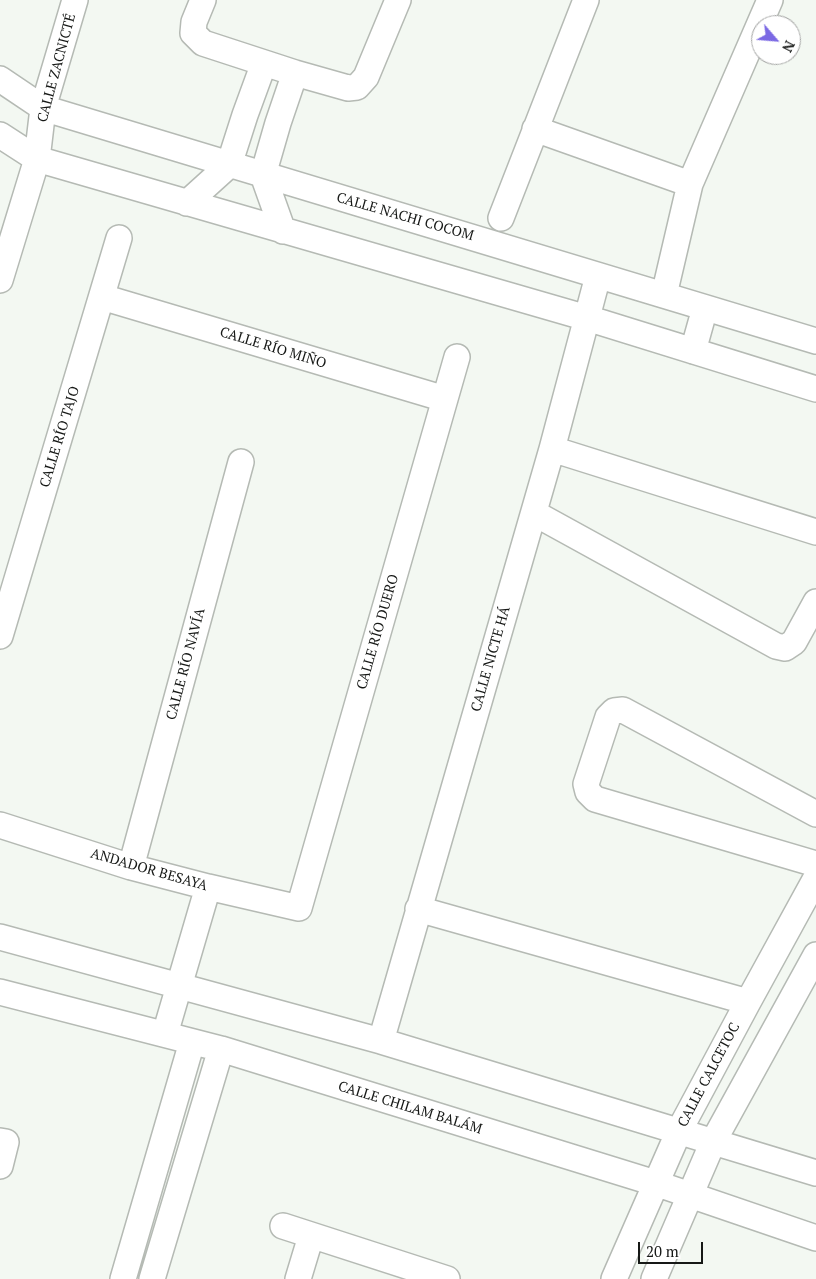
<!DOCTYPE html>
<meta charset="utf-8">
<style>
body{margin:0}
#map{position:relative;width:816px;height:1279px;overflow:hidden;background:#f3f8f2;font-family:"PT Serif",serif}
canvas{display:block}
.north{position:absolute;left:751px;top:15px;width:50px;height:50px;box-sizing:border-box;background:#fff;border:1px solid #a2a3a2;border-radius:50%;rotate:117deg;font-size:14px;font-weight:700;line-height:20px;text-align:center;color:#161816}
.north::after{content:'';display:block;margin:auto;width:18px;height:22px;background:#7b69e4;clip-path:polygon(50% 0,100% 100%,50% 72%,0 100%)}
.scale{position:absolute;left:638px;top:1242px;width:65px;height:22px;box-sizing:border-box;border:2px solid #161816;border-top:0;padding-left:6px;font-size:15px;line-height:18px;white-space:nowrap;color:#161816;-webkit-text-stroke:4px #fff;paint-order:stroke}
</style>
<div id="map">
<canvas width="816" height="1279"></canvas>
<div class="north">N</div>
<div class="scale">20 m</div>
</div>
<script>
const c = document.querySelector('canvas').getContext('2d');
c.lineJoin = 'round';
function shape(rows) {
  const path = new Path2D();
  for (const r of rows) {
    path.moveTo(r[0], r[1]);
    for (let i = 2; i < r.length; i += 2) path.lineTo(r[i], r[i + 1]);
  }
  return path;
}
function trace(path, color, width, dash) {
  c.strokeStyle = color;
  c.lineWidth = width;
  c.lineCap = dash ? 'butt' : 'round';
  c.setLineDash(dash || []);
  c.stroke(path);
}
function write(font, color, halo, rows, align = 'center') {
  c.font = font + ' "PT Serif",serif';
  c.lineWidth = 4.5;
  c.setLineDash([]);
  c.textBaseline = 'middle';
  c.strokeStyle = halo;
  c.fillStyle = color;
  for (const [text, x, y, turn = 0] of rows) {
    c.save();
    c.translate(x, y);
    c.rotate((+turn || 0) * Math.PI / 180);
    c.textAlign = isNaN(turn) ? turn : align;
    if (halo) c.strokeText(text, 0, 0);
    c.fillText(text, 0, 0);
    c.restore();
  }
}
const minor = shape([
 [203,0,194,22,193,33,203,43,295,73,348,88,357,87,366,77,398,0],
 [0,79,43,108,816,341],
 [535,129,690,184],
 [0,135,37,159,587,318,816,389],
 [187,203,229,165,245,115,264,63],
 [501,218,586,0],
 [283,231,263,175,278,123,295,73],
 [0,280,37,159,43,108,75,0],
 [664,295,690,184,770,0],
 [102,297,445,399],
 [693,351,705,308],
 [552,449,816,532],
 [534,513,776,646,785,648,794,642,816,602],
 [0,636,119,238],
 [816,814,623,710,614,711,608,717,586,784,588,792,595,799,816,864],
 [0,825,131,867,208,887,299,908,457,357],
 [131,867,241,462],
 [418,909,748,1002],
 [0,937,381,1041,816,1173],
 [0,992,221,1049,655,1183,816,1238],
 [165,1034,208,887],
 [381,1041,552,449,598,276],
 [0,1141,6,1142,0,1166],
 [283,1226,447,1279],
 [123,1279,192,1042],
 [152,1279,221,1049],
 [298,1279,311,1236],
 [614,1279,679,1131,748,1002,816,878],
 [654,1279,713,1142,816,955]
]);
const streetNames = [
 ["CALLE ZACNICTÉ",57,68,-75],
 ["CALLE NACHI COCOM",405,217,16],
 ["CALLE RÍO MIÑO",273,348,17],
 ["CALLE RÍO TAJO",60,437,-73],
 ["CALLE RÍO DUERO",378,632,-74],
 ["CALLE NICTE HÁ",491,659,-74],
 ["CALLE RÍO NAVÍA",186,664,-75],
 ["ANDADOR BESAYA",149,870,16],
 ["CALLE CALCETOC",709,1075,-62],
 ["CALLE CHILAM BALÁM",410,1108,17]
];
trace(minor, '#b5bab4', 28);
trace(minor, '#fff', 25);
write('14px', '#161816', '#fff', streetNames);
</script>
